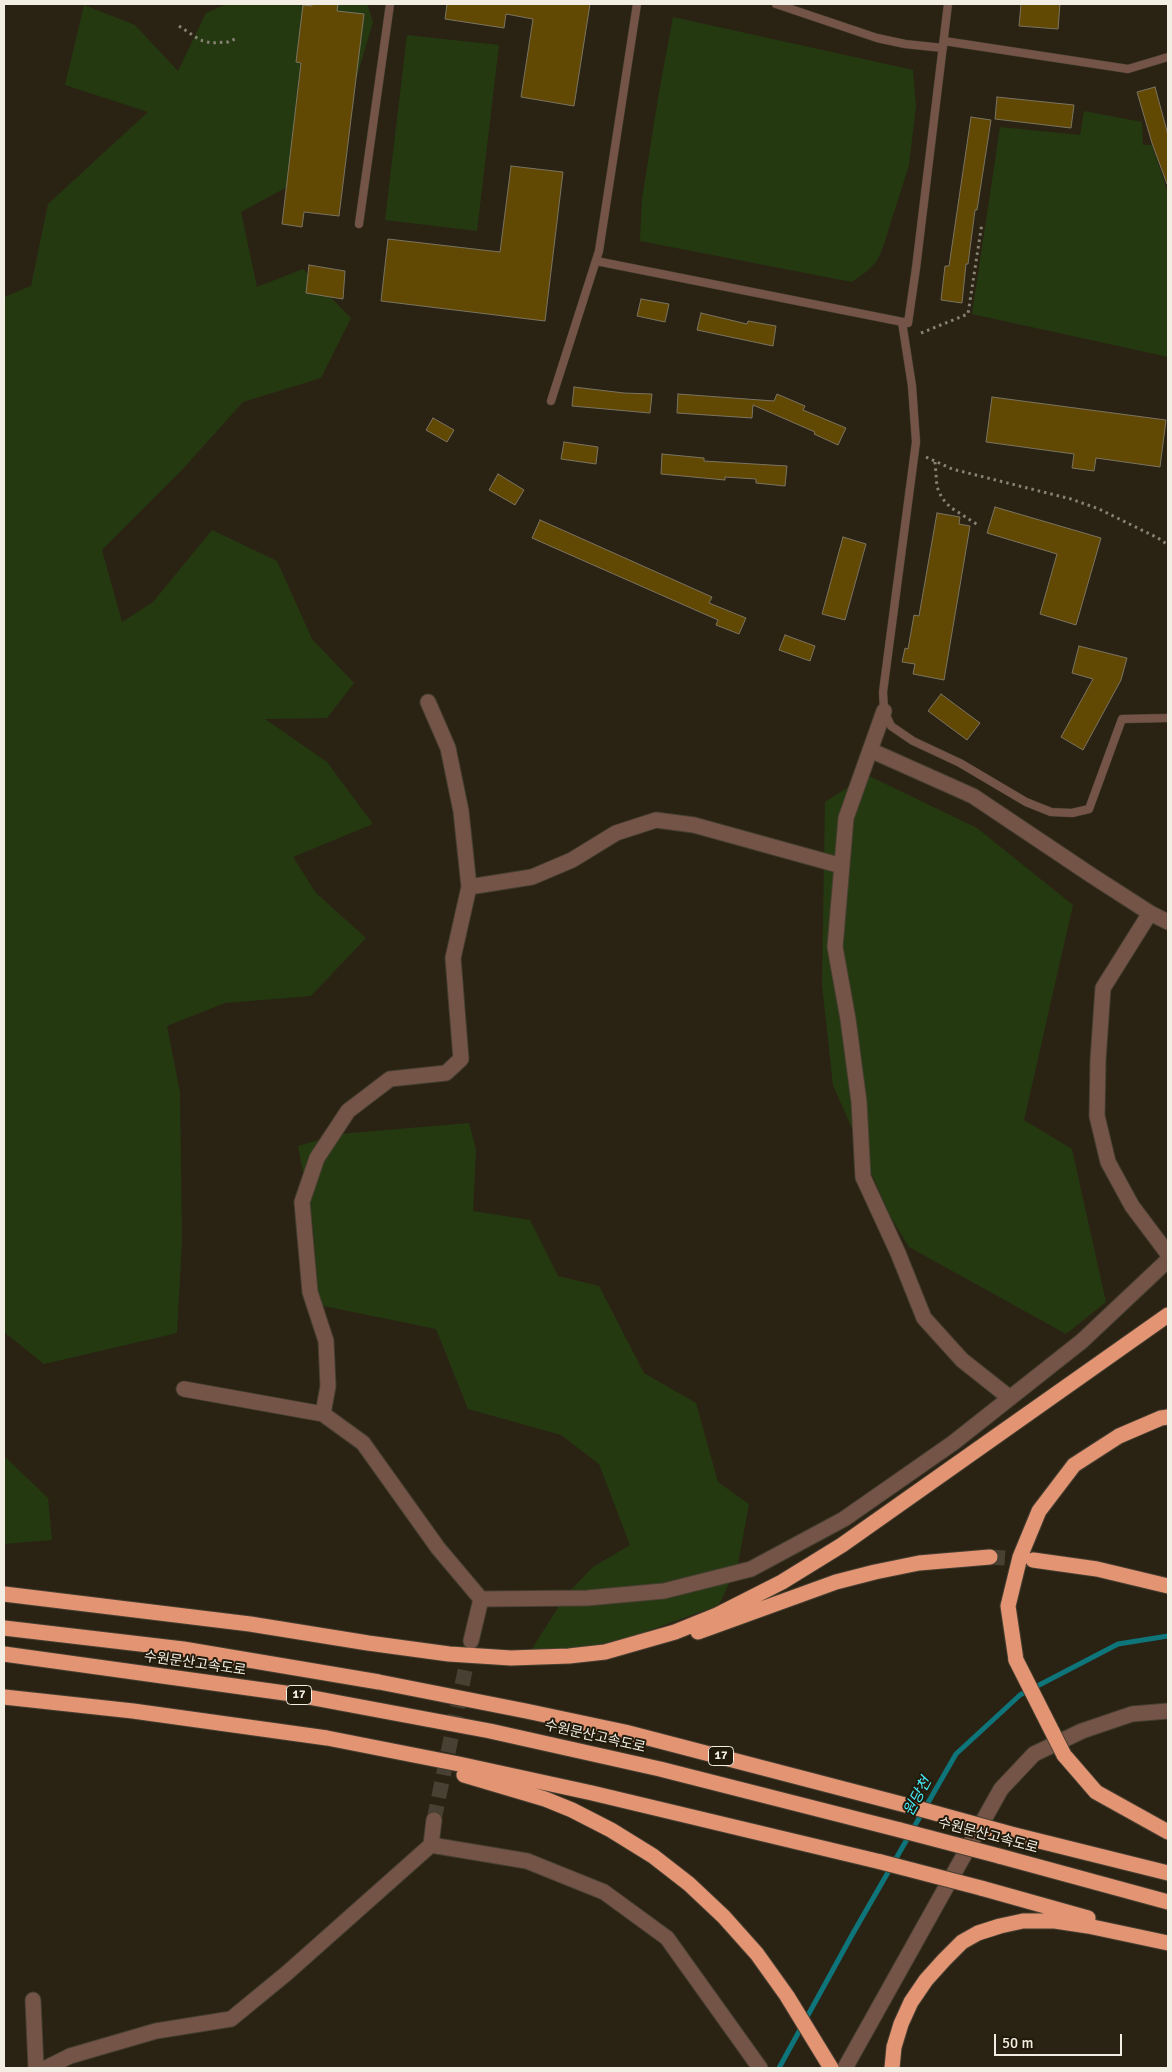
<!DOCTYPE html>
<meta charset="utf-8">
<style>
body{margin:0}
#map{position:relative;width:1172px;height:2072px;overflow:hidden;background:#2a2314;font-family:Signika,sans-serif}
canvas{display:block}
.frame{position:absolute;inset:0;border:5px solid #f2eee4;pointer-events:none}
.scale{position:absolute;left:994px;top:2034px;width:128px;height:22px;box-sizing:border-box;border:2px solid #f2eee4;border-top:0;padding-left:6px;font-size:15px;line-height:18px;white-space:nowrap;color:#f2eee4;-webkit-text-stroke:4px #211a0b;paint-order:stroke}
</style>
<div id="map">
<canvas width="1172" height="2072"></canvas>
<div class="frame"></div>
<div class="scale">50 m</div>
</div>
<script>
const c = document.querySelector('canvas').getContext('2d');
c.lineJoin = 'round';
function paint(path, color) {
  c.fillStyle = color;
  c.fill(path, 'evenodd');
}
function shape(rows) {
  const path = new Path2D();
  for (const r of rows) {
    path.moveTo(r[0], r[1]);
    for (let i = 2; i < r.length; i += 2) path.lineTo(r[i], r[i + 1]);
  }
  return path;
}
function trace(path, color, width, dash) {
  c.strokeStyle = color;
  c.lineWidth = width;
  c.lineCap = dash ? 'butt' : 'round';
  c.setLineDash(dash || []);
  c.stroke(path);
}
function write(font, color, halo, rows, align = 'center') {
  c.font = font + ' Signika,"Noto Sans KR",sans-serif';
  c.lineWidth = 4;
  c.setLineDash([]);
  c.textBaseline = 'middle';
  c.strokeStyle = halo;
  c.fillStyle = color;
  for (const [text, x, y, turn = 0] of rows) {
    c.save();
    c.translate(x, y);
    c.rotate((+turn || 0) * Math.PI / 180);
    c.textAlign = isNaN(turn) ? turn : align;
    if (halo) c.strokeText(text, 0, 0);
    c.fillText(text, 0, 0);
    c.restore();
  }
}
const green = shape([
 [227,4,367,4,373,22,345,117,298,181,241,212,257,287,303,269,351,318,321,378,243,402,181,471,102,550,122,622,153,602,212,530,277,561,312,639,354,683,327,718,265,719,327,762,373,824,293,857,316,893,366,938,311,996,225,1003,167,1026,180,1092,182,1241,177,1333,44,1364,4,1332,4,297,31,286,48,204,148,112,65,85,84,5,135,25,178,71,206,13],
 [673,17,913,70,916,106,909,165,882,250,876,262,866,272,852,282,640,241,642,199,659,92],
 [407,35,499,45,477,231,385,220],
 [1084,111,1142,122,1143,145,1152,145,1168,193,1168,357,972,314,1000,127,1080,135],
 [867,775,977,828,1073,905,1024,1120,1072,1149,1106,1302,1066,1334,909,1247,890,1216,833,1085,822,985,825,802],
 [469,1123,476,1150,473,1211,530,1220,558,1276,599,1286,644,1373,696,1403,718,1482,749,1504,738,1564,719,1605,579,1656,525,1660,566,1595,593,1567,630,1545,599,1464,561,1435,468,1409,436,1329,319,1305,313,1226,298,1146,339,1134],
 [4,1456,48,1498,52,1540,4,1544]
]);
const stream = shape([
 [779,2068,852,1935,956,1754,1020,1695,1118,1644,1168,1636]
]);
const building = shape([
 [312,4,338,4,337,11,364,14,339,216,304,212,302,227,282,224,301,63,296,62,303,5,312,6,312,4],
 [447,4,590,4,574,106,521,97,533,19,506,14,504,28,445,19,447,4],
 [1021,4,1060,4,1058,29,1019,26,1021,4],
 [1155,87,1168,135,1168,184,1167,184,1152,143,1137,92,1155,87],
 [997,97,1074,105,1071,128,995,119,997,97],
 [971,117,991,120,977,210,975,210,968,264,966,264,962,303,941,300,945,266,949,266,971,117],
 [511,166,563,172,545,321,381,301,388,239,500,252,511,166],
 [309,265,345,271,343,299,306,293,309,265],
 [641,299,669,304,665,322,637,316,641,299],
 [701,313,747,324,748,321,776,326,773,346,697,330,701,313],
 [574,387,624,393,652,394,650,413,572,406,574,387],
 [678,394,774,401,777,394,805,406,803,410,846,428,838,445,814,434,815,432,753,405,752,418,677,413,678,394],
 [992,397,1166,420,1160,467,1096,458,1094,471,1072,468,1074,454,986,442,992,397],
 [433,418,454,430,447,442,426,430,433,418],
 [564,442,598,447,596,464,561,459,564,442],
 [662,454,704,458,704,461,787,466,785,486,756,483,756,479,725,477,725,480,661,474,662,454],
 [498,474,524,490,515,505,489,490,498,474],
 [995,507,1101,538,1076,625,1040,614,1057,554,987,533,995,507],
 [937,513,960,517,959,524,970,526,944,680,913,674,915,664,902,662,905,648,908,649,914,615,919,616,937,513],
 [540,520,712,597,709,603,746,618,739,634,716,625,718,620,532,538,540,520],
 [843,537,866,544,845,620,822,614,843,537],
 [785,635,815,646,810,661,779,650,785,635],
 [1079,646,1127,658,1121,680,1083,750,1061,737,1093,679,1072,673,1079,646],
 [941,694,980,723,967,740,928,711,941,694]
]);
const streetTunnel = shape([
 [434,1820,471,1642]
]);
const highwayTunnel = shape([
 [990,1557,1032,1560]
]);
const path = shape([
 [179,26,200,40,211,43,228,42,235,39],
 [921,333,968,314,982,223],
 [926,457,952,469,1071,499,1099,509,1158,538,1168,545],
 [935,462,937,487,942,498,950,507,978,525]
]);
const lane = shape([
 [776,4,877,38,905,44,943,48],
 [944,41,1128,69,1168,57],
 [359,224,390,4],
 [596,261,908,323,916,268,948,4],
 [902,322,912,386,916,442,883,692,884,711,891,726,913,741,960,763,1026,802,1051,812,1072,813,1089,809,1122,719,1168,718],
 [551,401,599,251,637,4]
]);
const street = shape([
 [884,711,846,818,835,947,848,1019,859,1102,863,1177,898,1253,924,1318,962,1360,1010,1398],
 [870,750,973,796,1091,875,1150,913,1168,922],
 [469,887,532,877,572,860,616,833,656,820,694,825,842,866],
 [1150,913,1103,988,1098,1060,1097,1116,1108,1162,1132,1206,1168,1254],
 [184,1389,323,1414,363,1443,438,1548,481,1599],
 [323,1414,328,1386,326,1341,310,1292,302,1202,317,1158,348,1111,390,1079,446,1073,461,1059,453,958,469,887,461,811,448,748,428,702],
 [471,1641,481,1599,587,1598,664,1591,751,1569,844,1519,953,1443,1082,1341,1168,1260],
 [431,1845,527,1861,604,1892,667,1938,760,2068],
 [33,2000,36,2068],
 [46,2068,70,2056,156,2031,231,2019,287,1973,431,1845,434,1820],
 [845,2068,1001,1789,1034,1754,1082,1731,1132,1714,1168,1711]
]);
const highway = shape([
 [1033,1560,1097,1569,1168,1586],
 [4,1594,250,1624,368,1643,449,1654,511,1658,569,1656,605,1652,675,1632,717,1615,782,1582,842,1545,1168,1315],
 [4,1628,183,1649,379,1682,526,1711,625,1732,913,1807],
 [698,1632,836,1582,875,1572,919,1563,990,1557],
 [4,1654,292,1694,490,1731,660,1769,900,1830],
 [1016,1660,1008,1606,1020,1557,1039,1511,1074,1465,1119,1436,1161,1418,1168,1417],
 [4,1697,133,1711,327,1738,459,1764,592,1793,881,1862],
 [1064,1755,1096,1792,1168,1832],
 [464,1775,545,1799,572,1810,611,1830,653,1856,689,1884,724,1917,757,1954,787,1996,831,2068],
 [1011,1834,1168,1873],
 [999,1856,1168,1902],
 [981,1888,1088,1918],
 [892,2068,894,2047,901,2024,911,2002,926,1980,944,1960,962,1942,978,1933,1000,1926,1023,1921,1055,1921,1088,1926,1168,1943]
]);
const highwayBridge = shape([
 [1016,1660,1064,1755],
 [913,1807,1011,1834],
 [900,1830,999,1856],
 [881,1862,981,1888]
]);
const shields = [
 [299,1695,25],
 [721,1756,25]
];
const shieldNames = [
 ["17",299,1695],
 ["17",721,1756]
];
const streetNames = [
 ["수원문산고속도로",195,1664,8],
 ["수원문산고속도로",595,1737,13],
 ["수원문산고속도로",988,1836,15]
];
const waterNames = [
 ["원당천",918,1797,-61]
];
paint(green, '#253911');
trace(stream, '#0e757b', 5);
paint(building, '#614903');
trace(building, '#7b7361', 1);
trace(streetTunnel, '#484133', 15, [15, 8]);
trace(highwayTunnel, '#484133', 15, [15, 8]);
trace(lane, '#463f31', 9);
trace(street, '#463f31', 17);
trace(highway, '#463f31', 17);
trace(path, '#878275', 3, [2.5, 4]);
trace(lane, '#745447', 8);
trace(street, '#745447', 15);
trace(highway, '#e29473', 15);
trace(highwayBridge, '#463f31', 17, []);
trace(highwayBridge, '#e29473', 15);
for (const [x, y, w] of shields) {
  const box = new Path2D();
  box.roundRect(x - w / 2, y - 9.5, w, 19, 4);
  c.fillStyle = '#211a0b';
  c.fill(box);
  trace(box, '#f2eee4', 1);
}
write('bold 12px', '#f2eee4', null, shieldNames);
write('14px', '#f2eee4', '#211a0b', streetNames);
write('italic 15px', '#46f1fd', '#211a0b', waterNames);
</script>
